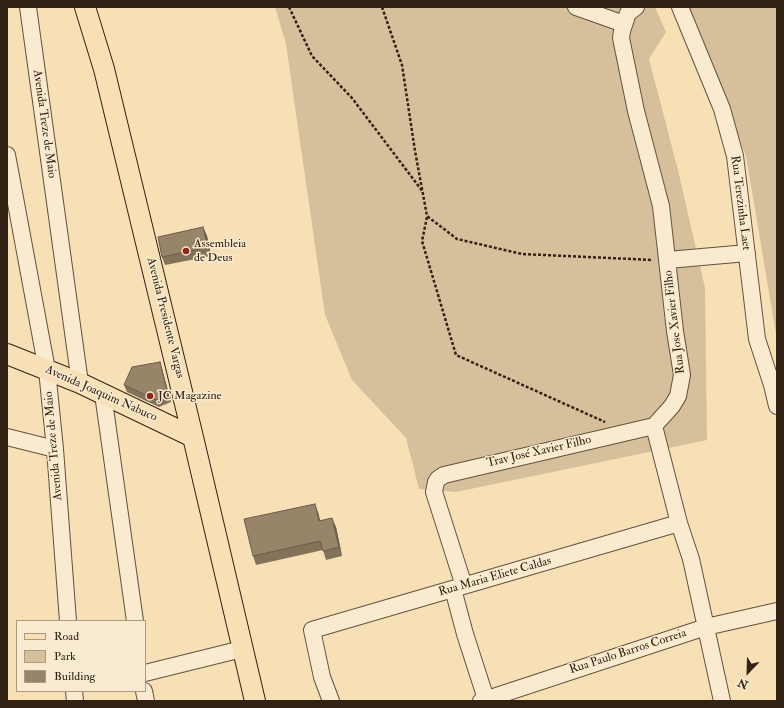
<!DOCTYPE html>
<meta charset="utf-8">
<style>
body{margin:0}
#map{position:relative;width:784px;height:708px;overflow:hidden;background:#f7e0b6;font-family:"IM FELL Double Pica",serif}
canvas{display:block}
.frame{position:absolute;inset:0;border:8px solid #322115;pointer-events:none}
.legend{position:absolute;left:16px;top:620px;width:130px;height:72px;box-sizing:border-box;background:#faebd0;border:1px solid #aa9a85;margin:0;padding:5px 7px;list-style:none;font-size:12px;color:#322115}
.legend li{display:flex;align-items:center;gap:8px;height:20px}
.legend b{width:20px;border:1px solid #aa9a85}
.north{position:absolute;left:728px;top:652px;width:40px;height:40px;-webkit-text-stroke:3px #faebd0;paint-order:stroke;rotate:203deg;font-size:11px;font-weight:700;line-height:16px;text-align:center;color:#322115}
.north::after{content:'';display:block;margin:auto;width:14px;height:18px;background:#322115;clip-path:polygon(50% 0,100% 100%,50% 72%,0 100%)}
</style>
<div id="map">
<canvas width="784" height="708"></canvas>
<div class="frame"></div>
<ul class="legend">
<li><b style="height:5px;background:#f7e0b6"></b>Road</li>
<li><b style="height:11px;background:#d6c09b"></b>Park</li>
<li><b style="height:11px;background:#988469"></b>Building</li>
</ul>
<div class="north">N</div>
</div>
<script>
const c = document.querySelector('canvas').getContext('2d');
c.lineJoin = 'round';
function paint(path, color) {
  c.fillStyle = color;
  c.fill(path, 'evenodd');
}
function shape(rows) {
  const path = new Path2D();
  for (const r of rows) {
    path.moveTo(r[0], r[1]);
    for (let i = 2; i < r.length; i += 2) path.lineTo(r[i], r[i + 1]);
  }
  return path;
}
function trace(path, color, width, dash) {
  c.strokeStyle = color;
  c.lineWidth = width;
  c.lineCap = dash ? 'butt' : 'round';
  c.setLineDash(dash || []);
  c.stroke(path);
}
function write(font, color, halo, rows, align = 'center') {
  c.font = font + ' "IM FELL Double Pica",serif';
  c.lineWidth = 3;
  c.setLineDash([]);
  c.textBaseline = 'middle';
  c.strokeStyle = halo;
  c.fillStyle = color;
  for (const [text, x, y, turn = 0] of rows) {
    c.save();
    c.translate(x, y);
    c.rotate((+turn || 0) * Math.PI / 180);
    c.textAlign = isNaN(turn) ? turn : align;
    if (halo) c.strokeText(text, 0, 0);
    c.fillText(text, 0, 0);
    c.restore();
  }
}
const green = shape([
 [275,7,655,7,666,32,649,59,678,170,705,288,707,440,456,492,419,489,406,438,352,380,325,315,286,44],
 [686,7,777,7,777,340,746,156]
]);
const path = shape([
 [289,7,312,56,352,98,423,192],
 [382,7,402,65,415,151,427,216,457,239,522,254,653,260],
 [427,217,422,241,456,355,605,422]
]);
const minor = shape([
 [28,7,80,383],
 [576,7,624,24],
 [636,7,628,13,622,31,621,38,636,111,661,206,675,331,682,375,678,396,672,406,654,426],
 [680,7,722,109,735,156,757,339,772,385,777,406],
 [7,155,47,370,55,449,68,621],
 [668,260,747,253],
 [103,394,135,621],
 [654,426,679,523,691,559,722,701],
 [7,437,55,449],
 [464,586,434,492,436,482,438,479,444,475,654,426],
 [453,589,465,634,486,699],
 [145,673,242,649],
 [74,691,75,701],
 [144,691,146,701],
 [331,701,322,677,312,630,679,523],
 [481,701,706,627,777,611]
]);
const major = shape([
 [85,7,104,69,193,437,255,701],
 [7,354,80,383,193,437]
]);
const wall = shape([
 [203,227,207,236,211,256,165,265,162,257],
 [160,362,162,369,171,402,159,407,127,392,124,385],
 [318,512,320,520,336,527,342,556,326,560,323,550,256,565,253,556]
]);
const shadedWall = shape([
 [203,227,207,236,211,256,208,247],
 [160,362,162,369,171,402,168,395],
 [315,504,318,512,322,529,319,521],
 [332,518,336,527,342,556,339,547]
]);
const building = shape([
 [203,227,208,247,162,257,158,237,203,227],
 [160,362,168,395,157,400,124,385,132,367,160,362],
 [315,504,319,521,332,518,339,547,323,551,320,541,253,556,244,519,315,504]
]);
const markers = [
 [186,251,4,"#8f2418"],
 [150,396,4,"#8f2418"]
];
const streetNames = [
 ["Avenida Treze de Maio",44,124,82],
 ["Rua Terezinha Laet",740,203,83],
 ["Avenida Presidente Vargas",165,318,76],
 ["Rua Jose Xavier Filho",675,322,-97],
 ["Avenida Joaquim Nabuco",101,394,24],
 ["Avenida Treze de Maio",54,446,-95],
 ["Trav José Xavier Filho",539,452,-13],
 ["Rua Maria Eliete Caldas",495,577,-16],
 ["Rua Paulo Barros Correia",628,652,-18]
];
const poiNames = [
 ["Assembleia",194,244],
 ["de Deus",194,258],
 ["JC Magazine",158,396]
];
paint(green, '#d6c09b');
trace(minor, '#63513d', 18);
trace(major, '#322115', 22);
trace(path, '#322115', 2.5, [3, 2]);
trace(minor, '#faebd0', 16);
trace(major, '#f7e0b6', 20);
paint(wall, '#83725a');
paint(shadedWall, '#6a5c4a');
paint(building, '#988469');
trace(building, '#6a5c4a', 1);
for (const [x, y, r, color] of markers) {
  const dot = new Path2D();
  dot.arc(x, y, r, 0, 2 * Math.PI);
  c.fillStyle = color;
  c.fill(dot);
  trace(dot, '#faebd0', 1.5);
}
write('12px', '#322115', '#faebd0', streetNames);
write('12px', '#322115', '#faebd0', poiNames, 'left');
</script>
